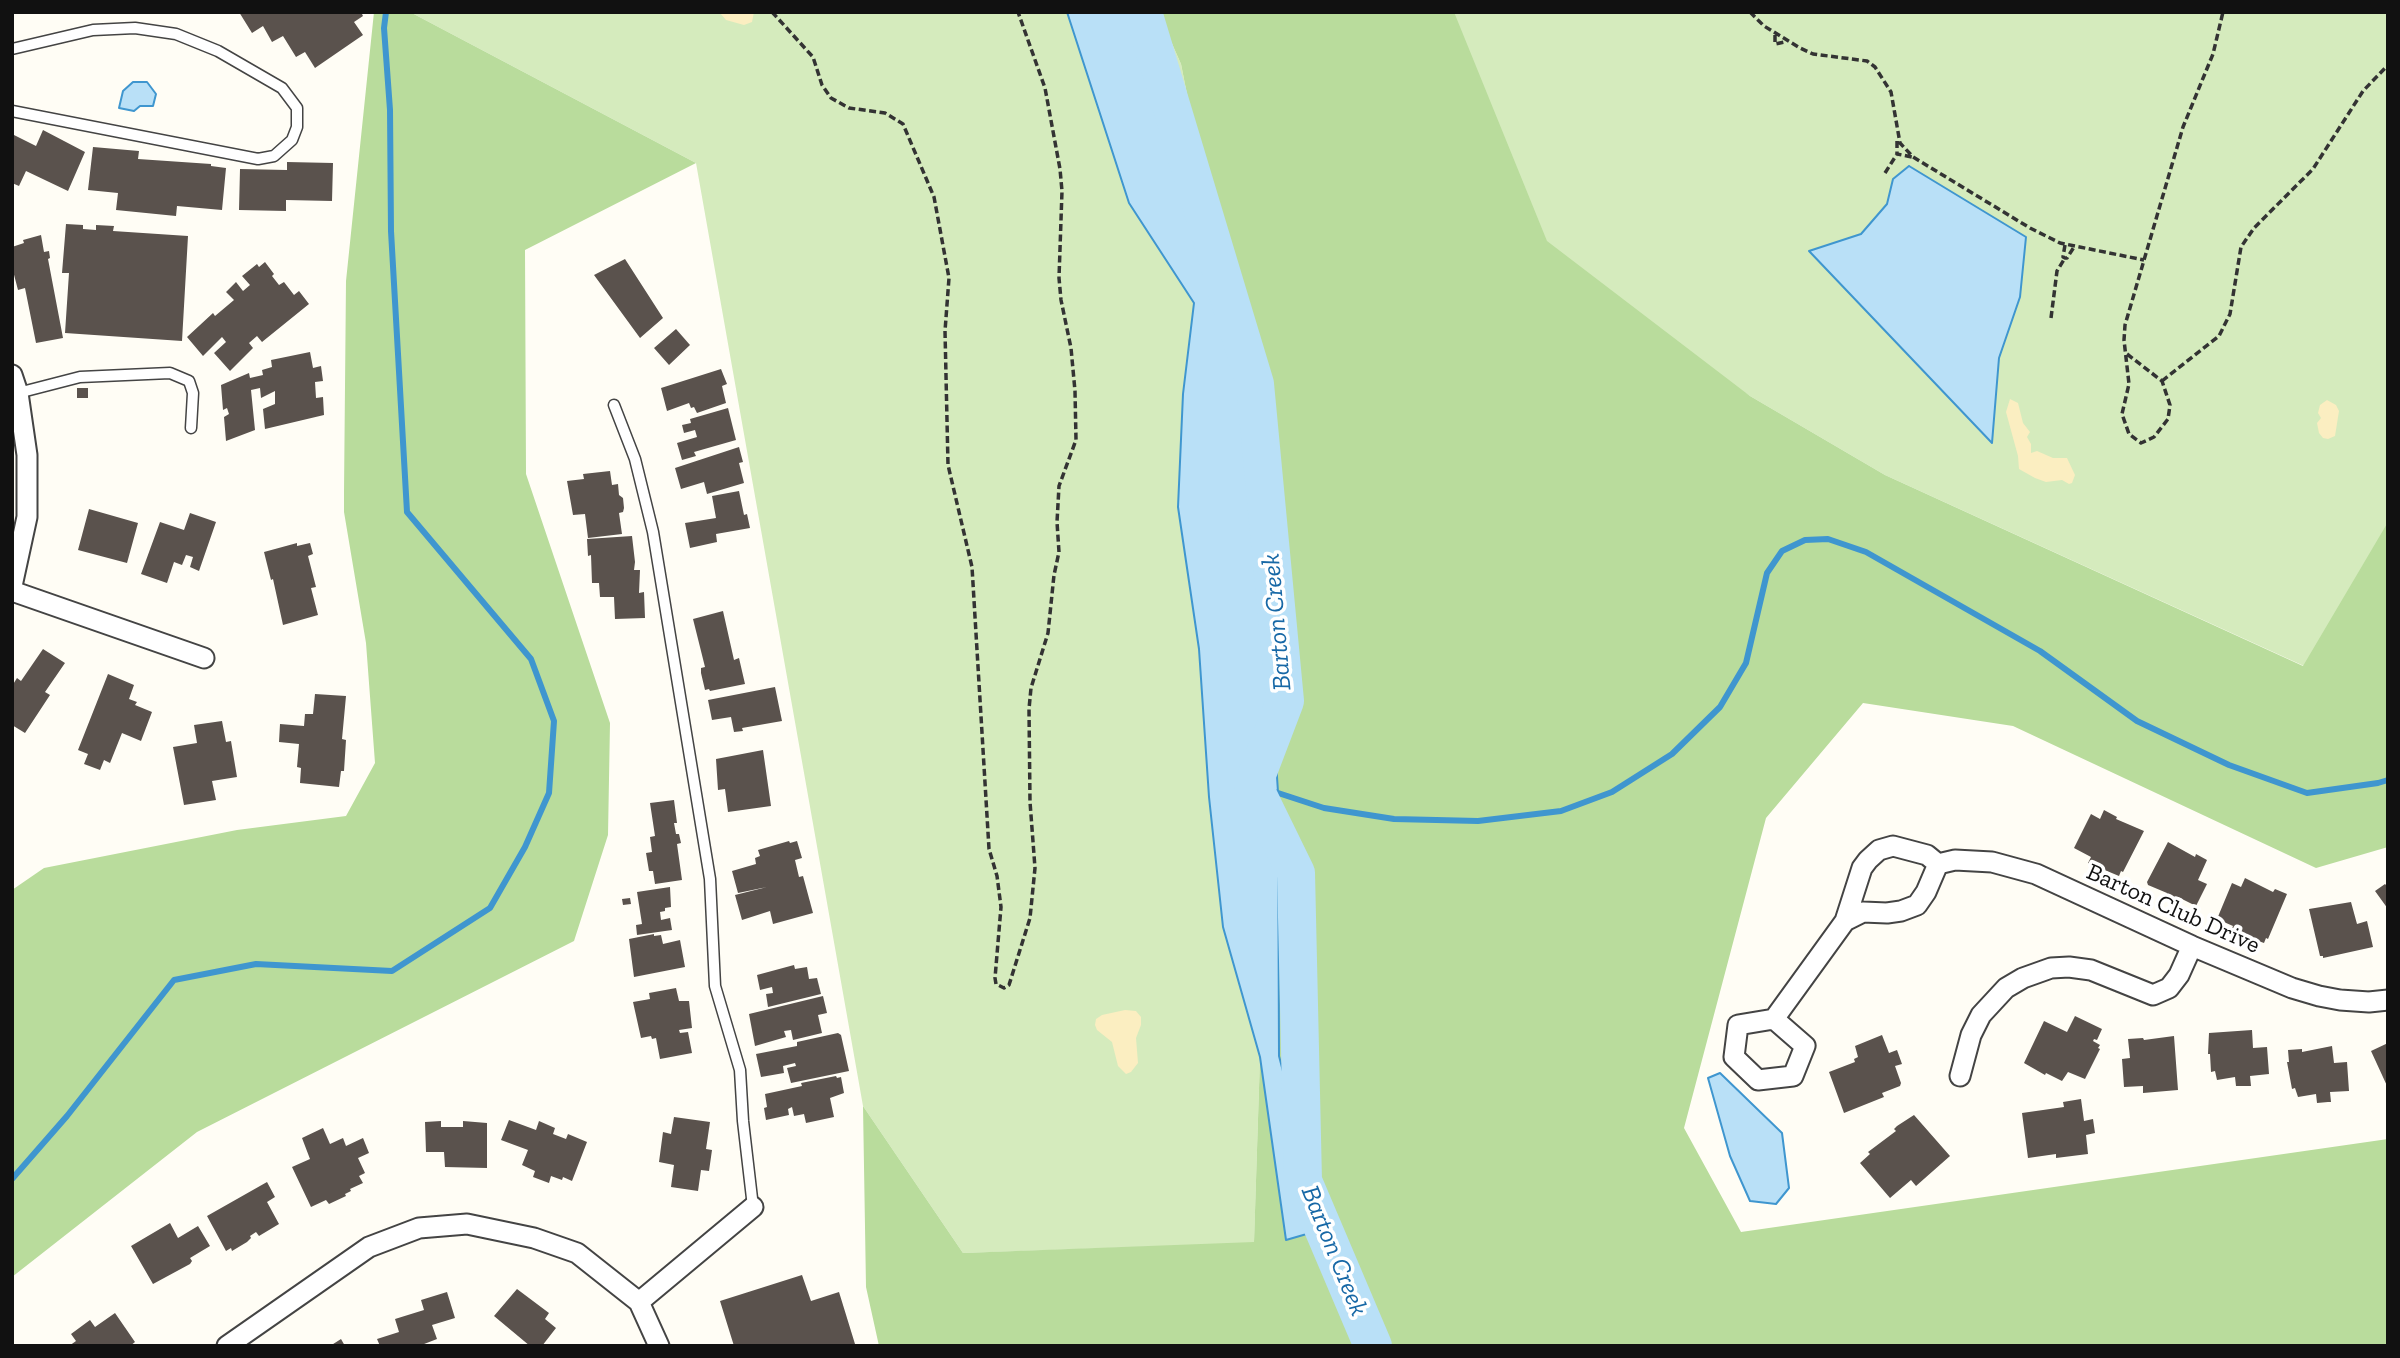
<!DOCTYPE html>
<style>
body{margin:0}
#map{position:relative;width:2400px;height:1358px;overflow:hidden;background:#fffdf5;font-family:"Zilla Slab",serif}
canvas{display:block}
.frame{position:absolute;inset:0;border:14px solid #111;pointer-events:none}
</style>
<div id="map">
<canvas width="2400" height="1358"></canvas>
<div class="frame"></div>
</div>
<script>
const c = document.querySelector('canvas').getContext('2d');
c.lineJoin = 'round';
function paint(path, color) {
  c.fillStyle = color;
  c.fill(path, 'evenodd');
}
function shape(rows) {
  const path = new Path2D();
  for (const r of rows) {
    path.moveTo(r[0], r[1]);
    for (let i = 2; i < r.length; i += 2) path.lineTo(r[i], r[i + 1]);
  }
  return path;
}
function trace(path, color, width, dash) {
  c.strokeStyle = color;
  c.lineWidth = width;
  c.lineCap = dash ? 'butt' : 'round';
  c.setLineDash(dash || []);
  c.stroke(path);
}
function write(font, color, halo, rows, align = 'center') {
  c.font = font + ' "Zilla Slab",serif';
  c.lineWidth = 7;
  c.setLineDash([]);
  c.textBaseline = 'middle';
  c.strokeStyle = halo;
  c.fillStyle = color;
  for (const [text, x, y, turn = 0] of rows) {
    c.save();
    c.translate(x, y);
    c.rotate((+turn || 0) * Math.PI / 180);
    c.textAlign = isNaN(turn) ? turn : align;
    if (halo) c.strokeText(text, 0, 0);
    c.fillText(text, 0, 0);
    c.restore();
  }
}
const green = shape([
 [410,12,1158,12,1181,64,1271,517,1275,904,1260,1057,1254,1243,963,1253,863,1106,696,163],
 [1332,12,2388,12,2388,648,2304,666,1885,475,1750,396,1431,193]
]);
const forest = shape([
 [374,12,410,12,696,163,525,250,526,474,610,723,608,835,574,941,197,1132,12,1277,12,890,44,868,237,830,346,816,375,763,366,643,344,512,344,492,346,281],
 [1158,12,1454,12,1547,241,1750,396,1885,475,2303,666,2388,522,2388,847,2316,868,2013,726,1863,703,1766,818,1684,1128,1741,1232,2388,1139,2388,1346,879,1346,866,1287,863,1106,963,1253,1254,1242,1260,1057,1275,904,1271,517,1181,64]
]);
const sand = shape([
 [754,12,752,22,744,25,726,20,720,13],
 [2010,399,2018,403,2023,423,2030,432,2027,437,2031,444,2031,453,2037,451,2053,458,2067,458,2075,475,2072,483,2069,484,2062,480,2046,482,2035,478,2019,469,2018,456,2006,412],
 [2327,400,2336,405,2339,411,2335,436,2328,439,2323,438,2319,433,2317,423,2321,418,2318,413,2320,405],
 [1125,1010,1136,1011,1141,1017,1141,1025,1136,1038,1138,1063,1131,1072,1126,1074,1118,1066,1112,1042,1097,1030,1095,1025,1096,1019,1102,1015]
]);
const water = shape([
 [1067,12,1129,12,1143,51,1159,79,1203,202,1239,375,1268,640,1278,792,1279,1056,1324,1229,1286,1240,1260,1057,1223,927,1209,797,1199,649,1178,507,1183,394,1194,303,1129,203,1067,12],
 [133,82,147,82,156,94,153,106,140,106,134,111,119,108,123,91,133,82],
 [1909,166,2026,237,2020,297,1999,358,1992,443,1809,251,1861,234,1887,204,1893,179,1909,166],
 [1720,1073,1782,1133,1789,1188,1776,1204,1750,1201,1730,1156,1708,1078,1720,1073]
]);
const stream = shape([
 [1272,791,1324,808,1394,819,1478,821,1561,811,1612,792,1672,754,1720,707,1746,663,1767,573,1782,551,1805,540,1828,539,1866,552,2040,651,2137,721,2229,765,2307,793,2378,783,2388,780],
 [12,1179,67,1116,174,980,256,964,392,971,490,908,525,847,549,793,554,721,531,659,407,512,391,231,390,110,384,28,386,12]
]);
const river = shape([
 [1143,12,1255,384,1285,701,1253,785,1296,873,1303,1181,1373,1346]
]);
const building = shape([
 [239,12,361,12,363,16,354,22,363,35,315,68,305,52,296,57,283,36,272,42,263,26,252,33],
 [43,130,85,152,68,191,26,171,19,186,12,183,12,134,36,146],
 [93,147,139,151,138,159,211,164,211,166,226,168,222,210,177,206,176,216,116,210,118,193,88,190],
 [287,162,333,163,332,201,286,200,286,211,239,210,240,169,287,170],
 [66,224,83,225,83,229,96,230,96,225,114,226,113,231,188,236,182,341,65,333,69,273,62,273],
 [41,235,44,252,49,251,50,258,48,259,63,338,36,343,25,288,18,290,12,267,12,247,24,243,23,240],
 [625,259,663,318,640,338,594,275],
 [265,262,274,274,272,276,279,285,284,282,294,295,299,291,309,304,262,342,257,336,249,343,253,348,230,371,214,353,226,342,222,337,203,356,187,337,213,313,215,316,234,300,226,292,236,282,243,291,250,285,242,276,257,264,259,267],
 [676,329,690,345,669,365,654,348],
 [310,352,313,368,321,366,323,381,315,382,316,398,323,397,324,415,265,429,263,409,275,404,275,391,261,398,260,388,251,390,255,430,226,441,224,417,229,414,227,408,223,410,221,385,249,373,250,378,263,375,262,370,272,367,271,360],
 [721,369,727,384,722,386,726,403,697,413,694,407,691,408,689,403,667,411,661,388],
 [77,388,88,388,88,398,77,398],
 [728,408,736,440,694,452,696,456,682,460,677,443,697,437,695,430,684,433,682,425,691,423,690,419],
 [739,447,743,462,739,463,744,483,707,494,704,482,681,489,675,468],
 [610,471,612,485,618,484,619,495,623,498,624,508,623,512,619,513,622,534,588,538,585,514,573,515,567,481,584,479,583,474],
 [739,491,744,515,747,514,750,528,716,534,717,542,690,548,685,523,716,518,712,496],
 [89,509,138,523,127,563,78,550],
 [190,513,216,522,199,571,190,567,193,557,186,555,182,565,174,562,167,583,141,574,160,522,184,530],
 [632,536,635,562,634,570,640,570,639,593,644,592,645,618,615,619,614,597,600,597,599,583,592,583,591,555,588,556,587,539],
 [297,543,297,546,310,543,313,554,308,556,316,587,311,588,318,615,283,625,273,579,271,580,264,552],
 [723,611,734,660,739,658,745,684,710,691,709,689,705,690,701,673,701,668,705,667,693,619],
 [43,649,65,663,45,692,50,695,25,733,12,725,12,686,17,678,21,681],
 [108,674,134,685,129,699,137,702,135,705,152,712,141,741,122,733,110,763,104,760,100,770,84,764,88,754,78,750],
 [775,687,782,721,742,728,743,731,734,732,731,717,712,720,708,700],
 [315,694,346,696,342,739,346,740,344,771,341,771,339,787,300,783,301,768,297,767,299,744,279,742,280,724,304,726,305,714,313,714],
 [222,721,226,742,231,741,237,777,212,781,216,800,184,805,173,747,197,743,194,725],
 [763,750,771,806,728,812,725,789,718,790,716,759],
 [674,800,677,823,674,823,676,834,679,834,681,843,677,844,682,880,655,884,653,871,649,871,646,853,652,852,650,837,655,836,650,803],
 [2104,810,2117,817,2116,819,2144,831,2123,872,2121,871,2119,876,2088,863,2091,857,2074,848,2091,814,2100,819],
 [789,841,790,843,797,841,802,858,795,860,799,877,803,876,813,913,773,924,770,911,742,920,735,895,767,887,738,893,732,871,756,864,755,858,760,856,758,850],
 [2168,842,2195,857,2196,854,2207,860,2198,880,2207,884,2196,906,2178,897,2174,904,2164,899,2167,893,2148,885,2147,882],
 [2245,878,2273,892,2275,889,2287,894,2268,939,2266,938,2264,943,2231,931,2233,926,2217,919,2232,883,2241,887],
 [2385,884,2388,887,2388,909,2375,891],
 [670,887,671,907,665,908,665,911,660,912,661,920,670,918,672,930,637,935,636,925,642,924,637,892],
 [630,898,631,904,623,905,622,899],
 [2351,902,2357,924,2367,921,2373,947,2323,958,2323,956,2320,956,2309,909],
 [654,934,654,936,661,935,663,944,680,940,685,967,634,977,629,939],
 [794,965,795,969,807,967,809,979,817,978,821,994,768,1007,766,994,773,993,772,987,760,990,757,975],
 [676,988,679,1001,689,1001,692,1028,679,1030,680,1033,688,1032,692,1053,660,1059,656,1038,652,1039,651,1036,641,1038,633,1002,650,999,649,993],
 [823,996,827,1013,818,1015,822,1033,793,1040,791,1030,784,1031,786,1037,755,1046,749,1014],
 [2075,1016,2102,1029,2097,1040,2094,1039,2093,1041,2100,1045,2098,1048,2100,1049,2085,1079,2068,1072,2062,1081,2046,1073,2045,1075,2024,1063,2044,1021,2067,1032],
 [2252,1030,2253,1048,2267,1047,2269,1074,2250,1076,2251,1086,2236,1086,2235,1077,2217,1080,2215,1071,2211,1072,2210,1054,2208,1054,2209,1033],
 [838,1033,841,1035,849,1071,791,1083,787,1068,796,1066,795,1063,783,1066,784,1073,761,1077,756,1054,797,1046,797,1042],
 [1882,1035,1889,1053,1897,1050,1902,1064,1895,1066,1901,1083,1900,1086,1882,1093,1884,1097,1844,1113,1829,1072,1855,1062,1854,1059,1858,1057,1855,1046],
 [2174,1036,2178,1090,2143,1093,2143,1086,2124,1087,2122,1059,2130,1058,2128,1039,2143,1038,2144,1040],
 [2388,1043,2388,1088,2371,1051],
 [2332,1046,2334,1063,2347,1062,2349,1091,2330,1092,2331,1102,2328,1102,2317,1103,2316,1094,2298,1097,2295,1088,2292,1089,2287,1062,2289,1062,2288,1050,2302,1049,2302,1052],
 [836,1076,837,1078,841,1077,844,1093,830,1098,834,1117,806,1123,804,1114,794,1116,792,1107,788,1109,789,1115,766,1120,764,1108,767,1107,765,1094,802,1086,801,1083],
 [2081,1099,2084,1121,2093,1119,2095,1133,2086,1135,2088,1154,2056,1158,2056,1154,2028,1158,2022,1113,2064,1107,2063,1102],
 [1914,1115,1950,1156,1916,1186,1911,1180,1890,1198,1860,1163,1870,1154,1868,1152,1896,1131,1894,1129,1897,1126],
 [674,1117,710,1122,706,1149,712,1150,709,1171,701,1170,698,1191,671,1187,674,1165,659,1162,663,1132,671,1134],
 [509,1120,536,1130,539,1121,555,1128,553,1134,566,1139,568,1134,587,1142,572,1181,563,1177,562,1180,551,1176,549,1183,533,1177,535,1171,522,1165,528,1150,501,1140],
 [441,1121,441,1127,463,1127,463,1121,487,1123,487,1168,445,1167,444,1152,426,1152,425,1122],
 [323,1128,330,1144,343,1138,346,1146,363,1138,369,1153,358,1158,365,1173,359,1176,363,1183,350,1189,351,1191,345,1194,346,1196,329,1204,326,1200,311,1207,292,1167,310,1159,302,1138],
 [267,1182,275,1197,267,1202,279,1224,259,1236,256,1232,250,1236,251,1238,247,1242,232,1251,231,1248,226,1251,207,1216],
 [170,1223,178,1238,198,1226,210,1246,190,1258,192,1261,190,1264,153,1284,131,1246],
 [802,1275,811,1301,839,1292,855,1344,849,1346,734,1346,720,1301],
 [517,1289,549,1313,545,1319,556,1328,542,1346,530,1346,494,1316],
 [447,1292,455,1318,432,1325,437,1339,419,1346,380,1346,377,1339,399,1332,395,1319,424,1310,421,1300],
 [115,1313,135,1342,130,1346,69,1346,76,1341,71,1334,90,1320,95,1327],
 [341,1339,345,1346,330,1346]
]);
const path = shape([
 [772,12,813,57,822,85,831,98,849,108,885,113,903,124,934,197,949,278,945,331,948,465,972,567,989,849,997,876,1001,907,995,978,996,984,1004,988,1009,985,1030,918,1035,868,1030,802,1029,709,1031,688,1048,633,1054,575,1059,552,1057,522,1059,486,1076,440,1075,391,1071,348,1061,300,1059,278,1062,191,1060,169,1045,88,1018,12],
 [1750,12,1764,26,1800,48,1813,54,1867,61,1875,67,1891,92,1900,143,1913,157,2030,228,2060,243,2144,260],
 [1775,35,1775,44,1785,42],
 [1897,141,1897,154,1912,157],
 [1885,173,1897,154],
 [2065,245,2063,257,2065,258,2067,258,2074,247],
 [2051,318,2057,271,2065,258],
 [2127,354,2162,381,2170,405,2168,419,2154,437,2141,443,2129,434,2122,414,2129,384,2124,340,2125,325,2183,127,2213,54,2223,12],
 [2162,381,2219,336,2230,314,2241,247,2254,228,2313,169,2363,91,2388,65]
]);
const lane = shape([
 [12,49,93,30,135,28,176,34,218,51,282,88,297,108,297,127,292,140,274,156,258,159,12,111],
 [18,393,80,377,170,373,189,381,193,393,191,428],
 [614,405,635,459,653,532,710,879,715,986,740,1070,743,1121,753,1207]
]);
const street = shape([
 [12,375,18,393,27,455,27,517,12,586],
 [12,591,204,658],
 [1845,921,1863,912,1887,913,1901,911,1917,905,1926,892,1938,864],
 [1774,1019,1805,1046,1793,1076,1758,1080,1734,1057,1738,1025,1774,1019,1845,921,1862,868,1868,860,1879,850,1893,846,1927,855,1938,864,1955,860,1992,862,2036,874,2192,946,2292,988,2319,996,2340,1000,2369,1002,2388,1000],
 [1960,1076,1971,1035,1981,1015,2006,988,2023,978,2051,968,2069,967,2091,970,2153,995,2169,988,2179,975,2192,946],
 [639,1302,753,1207],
 [227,1346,369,1247,419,1228,467,1224,534,1238,577,1253,639,1302,659,1346]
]);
const streetNames = [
 ["Barton Club Drive",2173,909,24]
];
const waterNames = [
 ["Barton Creek",1277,622,-95],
 ["Barton Creek",1334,1251,68]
];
paint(green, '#d5ebbd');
paint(forest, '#b9dc9c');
paint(sand, '#fbeec1');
paint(water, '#b9e0f7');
trace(water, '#3f96cf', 2);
trace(stream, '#3f96cf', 6);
trace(river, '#b9e0f7', 38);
paint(building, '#5a524d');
trace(lane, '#444', 13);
trace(street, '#444', 23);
trace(path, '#333', 3.5, [7, 3.5]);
trace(lane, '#fff', 10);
trace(street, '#fff', 19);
write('24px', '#111', '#fff', streetNames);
write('italic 26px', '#1768a6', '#fff', waterNames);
</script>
